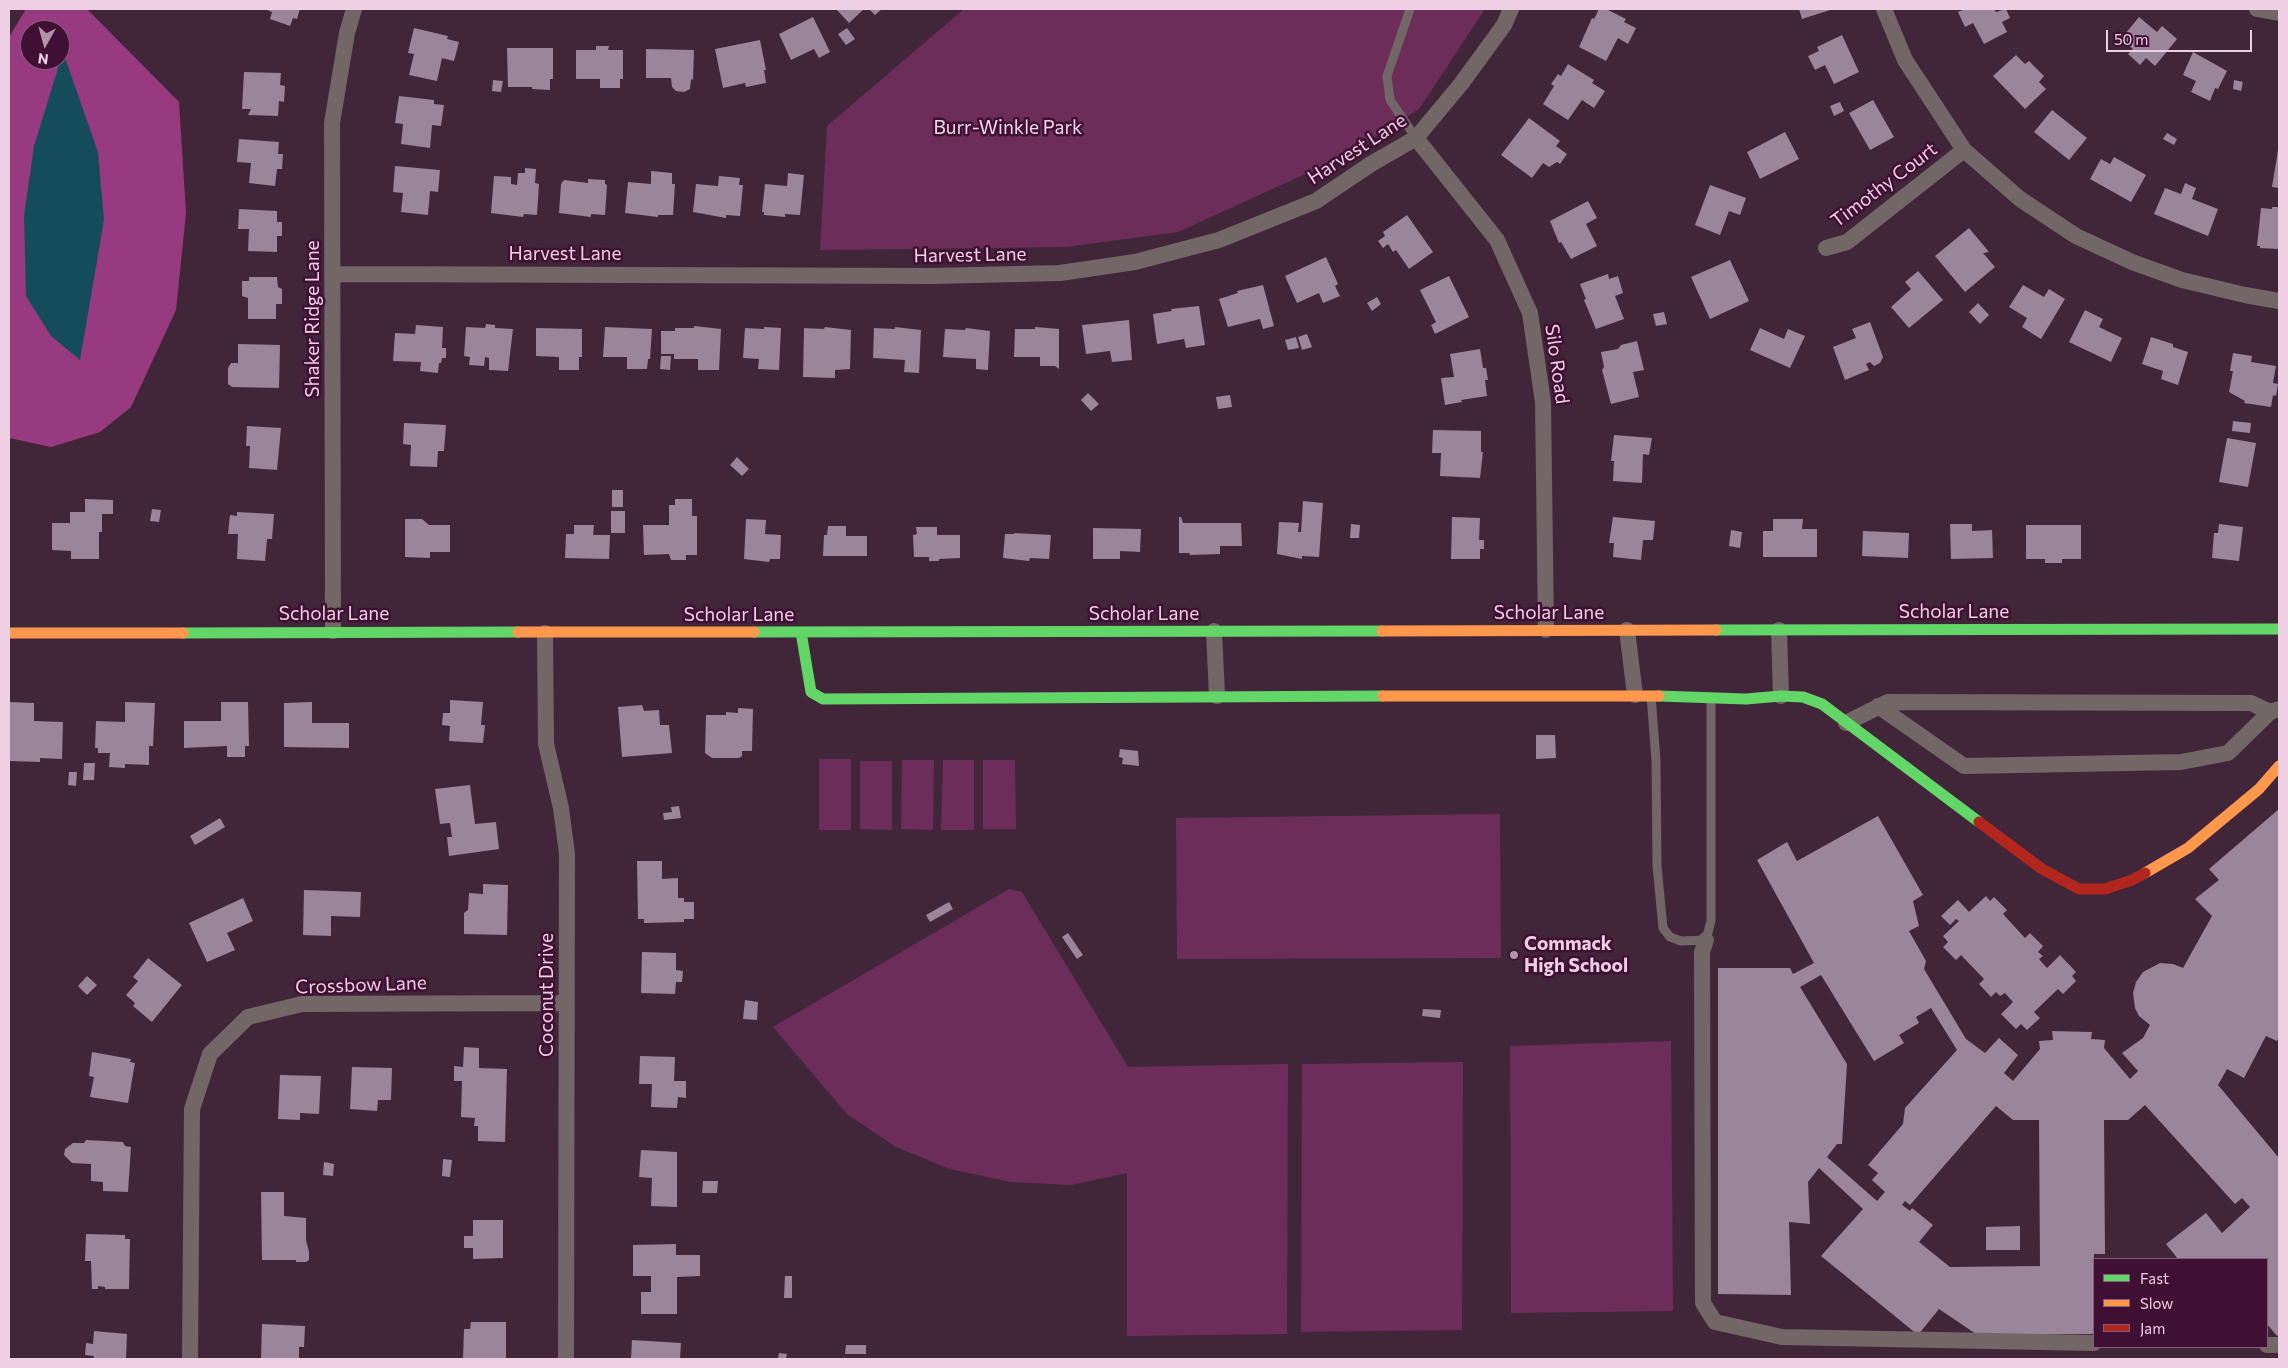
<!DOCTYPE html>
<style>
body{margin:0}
#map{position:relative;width:2288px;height:1368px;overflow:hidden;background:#41263a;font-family:Commissioner,sans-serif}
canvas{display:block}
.frame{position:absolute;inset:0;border:10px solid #efcfe3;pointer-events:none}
.legend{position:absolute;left:2093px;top:1258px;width:175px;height:90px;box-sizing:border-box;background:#401034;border:1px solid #865c7a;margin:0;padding:6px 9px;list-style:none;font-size:15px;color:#efcfe3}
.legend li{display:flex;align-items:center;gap:10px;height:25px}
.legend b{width:25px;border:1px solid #865c7a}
.north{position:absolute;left:20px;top:20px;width:50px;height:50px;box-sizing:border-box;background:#401034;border:1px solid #865c7a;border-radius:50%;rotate:187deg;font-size:14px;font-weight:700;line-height:20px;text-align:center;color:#efcfe3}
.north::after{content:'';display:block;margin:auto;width:18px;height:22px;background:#b294a8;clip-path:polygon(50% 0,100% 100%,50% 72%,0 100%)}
.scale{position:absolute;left:2106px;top:30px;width:146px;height:22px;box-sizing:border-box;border:2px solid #efcfe3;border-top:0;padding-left:6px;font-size:15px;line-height:18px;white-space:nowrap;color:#efcfe3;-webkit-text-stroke:4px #401034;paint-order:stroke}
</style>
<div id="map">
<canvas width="2288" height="1368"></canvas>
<div class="frame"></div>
<ul class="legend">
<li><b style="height:6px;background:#63d668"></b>Fast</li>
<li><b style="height:6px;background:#ff974d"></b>Slow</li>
<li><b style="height:6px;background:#b3261e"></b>Jam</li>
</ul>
<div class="north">N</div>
<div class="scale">50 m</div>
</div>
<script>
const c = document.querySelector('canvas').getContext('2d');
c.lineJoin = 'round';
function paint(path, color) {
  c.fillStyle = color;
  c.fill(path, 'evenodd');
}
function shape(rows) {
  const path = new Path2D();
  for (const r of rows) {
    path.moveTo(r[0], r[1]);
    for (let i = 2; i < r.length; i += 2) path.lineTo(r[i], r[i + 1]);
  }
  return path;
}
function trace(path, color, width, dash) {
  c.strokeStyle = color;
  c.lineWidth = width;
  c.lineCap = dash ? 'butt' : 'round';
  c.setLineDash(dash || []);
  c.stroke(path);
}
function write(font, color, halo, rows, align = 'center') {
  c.font = font + ' Commissioner,sans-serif';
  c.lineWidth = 5;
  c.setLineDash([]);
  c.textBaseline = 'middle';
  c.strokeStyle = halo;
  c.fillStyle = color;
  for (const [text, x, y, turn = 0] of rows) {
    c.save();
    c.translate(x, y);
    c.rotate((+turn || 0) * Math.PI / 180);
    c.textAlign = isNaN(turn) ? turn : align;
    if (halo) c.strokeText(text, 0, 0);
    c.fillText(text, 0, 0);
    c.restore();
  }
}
const green = shape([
 [964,9,1485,9,1419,109,1347,155,1178,232,1066,247,820,250,827,126],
 [819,759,851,759,851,830,819,830],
 [902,760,934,760,933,830,901,829],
 [943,760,974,760,974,830,941,830],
 [983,760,1015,760,1016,829,983,829],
 [860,761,892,761,892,830,860,829],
 [1500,814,1501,958,1177,959,1176,818],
 [1009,889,1022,892,1128,1067,1288,1064,1287,1334,1127,1336,1127,1173,1071,1185,1010,1182,950,1169,896,1147,847,1114,773,1027],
 [1671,1041,1673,1311,1511,1313,1510,1046],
 [1463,1062,1462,1330,1301,1332,1302,1064]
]);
const forest = shape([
 [26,9,87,9,179,102,186,213,176,310,131,407,100,432,51,447,9,438,9,37],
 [30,30,60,30,60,60,30,60]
]);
const water = shape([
 [63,52,98,152,104,220,80,360,51,336,26,296,24,216,34,146]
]);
const building = shape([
 [265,9,300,9,297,19,293,18,290,26,270,19,272,12],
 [836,9,864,9,849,23],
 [869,9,882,9,875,15],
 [1599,9,1606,9,1626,19,1624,22,1636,28,1628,44,1618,38,1606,61,1579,47,1592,18,1594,19],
 [1799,9,1830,9,1830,10,1802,19],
 [1965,9,1994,9,1996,12,2006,9,2010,18,2002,22,2007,32,1984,44,1973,23,1965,27,1958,12],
 [813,17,830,52,819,58,814,49,791,60,779,34],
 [2139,17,2157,32,2162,26,2177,39,2155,66,2146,58,2140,65,2128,54,2133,49,2121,39],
 [414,28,448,36,447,39,459,42,454,61,442,58,437,81,409,75,414,54,408,53],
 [847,28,855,39,846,45,838,34],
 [1842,35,1859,72,1834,84,1825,65,1815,70,1808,56,1819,51,1817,47],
 [760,40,766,70,764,70,766,83,746,87,745,83,723,88,715,49],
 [596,46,609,46,608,50,623,50,623,79,620,79,620,88,600,88,600,79,576,79,576,50,596,50],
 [507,48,553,48,553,79,550,79,550,90,532,89,532,87,508,87],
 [646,49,694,50,693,80,691,79,690,89,684,92,676,91,672,87,671,78,646,78],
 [2193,52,2227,71,2218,89,2215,88,2210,101,2191,92,2196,81,2183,75],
 [2016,55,2025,64,2029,61,2044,76,2039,82,2046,89,2025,109,1993,76],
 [1568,64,1594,80,1592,83,1605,91,1594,108,1582,100,1568,120,1543,104,1554,86,1551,84,1558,74,1561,76],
 [244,72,281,73,280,85,285,86,284,102,279,101,278,116,248,115,251,109,242,109],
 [493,80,503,81,501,92,492,91],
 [2234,80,2243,82,2241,91,2233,89],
 [399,96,434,100,434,104,444,105,441,126,432,125,430,148,401,144,403,124,395,123],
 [1873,100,1894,137,1870,150,1849,113],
 [1840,102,1844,111,1834,116,1830,106],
 [2052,110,2087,138,2069,160,2034,132],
 [1529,118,1560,141,1556,146,1567,154,1560,164,1557,162,1549,167,1543,163,1532,178,1501,155],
 [1785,132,1799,159,1760,179,1747,152],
 [2167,133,2177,139,2174,145,2163,139],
 [239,139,279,142,278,154,283,154,282,169,277,169,275,186,249,183,251,163,237,162],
 [2278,150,2279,150,2279,188,2272,187],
 [2114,157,2146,175,2131,202,2090,179,2101,159,2110,164],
 [395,166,440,170,438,192,430,191,428,215,401,212,403,193,393,192],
 [525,168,536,169,535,183,539,184,537,215,524,214,523,217,491,213,494,176,511,177,511,184,517,185,518,173,525,173],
 [651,171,672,173,672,184,675,184,673,215,658,215,658,217,625,213,628,182,651,184],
 [788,173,804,175,800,215,785,214,785,217,764,215,764,212,762,212,765,184,787,186],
 [719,176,740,178,739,185,743,185,740,216,726,215,726,218,693,212,696,184,718,186],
 [588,179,605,180,605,184,607,185,605,215,591,214,591,217,559,213,561,184,564,180,588,183],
 [2185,183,2196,188,2192,199,2218,209,2208,236,2154,214,2165,188,2181,194],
 [1710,185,1746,198,1740,215,1729,211,1720,235,1695,225],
 [1588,201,1597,218,1586,224,1597,246,1571,259,1561,242,1559,243,1550,221],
 [2272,207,2279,207,2279,249,2260,248,2260,246,2257,246,2261,208,2272,209],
 [239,209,277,211,277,222,282,222,282,236,277,236,277,252,248,251,249,229,238,229],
 [1407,215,1433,252,1409,269,1396,250,1393,252,1388,244,1383,248,1378,241,1385,236,1383,232],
 [1969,228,1989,252,1983,253,1995,267,1965,292,1935,256],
 [1326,257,1338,284,1335,286,1340,296,1323,303,1319,293,1297,303,1285,276],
 [1730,260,1749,301,1710,319,1691,277],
 [1918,271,1943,300,1909,328,1891,307,1911,289,1905,282],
 [1608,274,1609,279,1618,276,1623,293,1615,296,1624,319,1596,329,1584,300,1586,299,1580,284],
 [1449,276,1469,317,1435,334,1431,325,1436,322,1420,290],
 [249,277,277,277,278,287,282,289,282,304,276,304,276,319,248,319,248,298,242,296,242,281,249,281],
 [1263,285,1274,326,1263,329,1260,319,1228,327,1219,299,1238,293,1237,291],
 [2023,285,2044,297,2049,289,2065,299,2041,339,2022,327,2027,318,2009,307],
 [1377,297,1381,304,1372,311,1367,303],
 [1978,303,1989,315,1980,324,1969,312],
 [1199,306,1205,345,1186,348,1184,339,1157,344,1153,314,1172,311,1171,309],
 [2085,310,2103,319,2099,327,2122,338,2111,362,2069,342],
 [1664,312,1667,324,1656,326,1653,314],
 [1129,320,1132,360,1112,362,1110,351,1086,354,1082,325],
 [1870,322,1883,357,1880,363,1874,366,1870,362,1866,364,1869,370,1845,380,1833,347,1856,338,1852,329],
 [486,324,495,325,495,328,513,329,508,371,489,370,489,358,485,357,484,366,469,365,470,357,464,356,466,327,485,328],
 [416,325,443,327,442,348,446,348,446,358,442,358,441,363,439,363,438,373,420,371,421,362,393,361,395,333,415,334],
 [694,326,721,329,719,370,698,370,698,359,674,359,674,354,661,354,661,331,675,331,675,328,694,328],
 [605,327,652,329,650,359,648,359,647,369,627,369,627,357,603,357],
 [764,327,781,328,779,370,758,369,759,359,743,358,745,328,764,329],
 [825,327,851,330,850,369,835,370,835,378,803,377,804,328,824,329],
 [895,327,921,330,919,373,904,372,905,360,873,358,874,328,895,329],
 [1035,327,1059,329,1059,369,1055,366,1040,366,1040,357,1014,357,1015,329,1035,329],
 [536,328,582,329,582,357,579,357,579,370,559,370,559,357,536,356],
 [966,328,990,331,988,370,976,369,976,359,943,357,945,329,965,330],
 [1760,328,1784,339,1788,329,1805,336,1790,368,1750,350],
 [1307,334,1312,347,1302,350,1298,337],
 [1296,337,1299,348,1288,350,1285,340],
 [2151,337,2173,344,2173,347,2188,352,2178,385,2161,379,2163,371,2142,364],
 [1637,341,1644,370,1633,372,1639,397,1611,404,1602,370,1604,367,1601,352,1618,349,1621,345],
 [238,344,280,345,279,388,232,387,228,384,228,368,231,363,238,363],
 [1480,349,1483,368,1486,368,1488,380,1485,380,1487,396,1461,400,1462,402,1445,405,1441,378,1454,377,1450,354],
 [2233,353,2252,356,2251,362,2276,366,2273,383,2278,384,2276,396,2273,395,2271,407,2244,403,2245,401,2229,392,2233,371,2230,371],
 [661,356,671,356,670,370,660,369],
 [1088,393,1099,404,1091,411,1081,400],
 [1230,395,1232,407,1218,409,1216,397],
 [2233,421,2251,423,2250,433,2232,431],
 [404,423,446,425,444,451,438,451,437,467,410,466,411,445,403,444],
 [247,426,281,428,277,470,249,468,250,446,246,446],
 [1433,430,1481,431,1481,452,1483,452,1480,478,1440,476,1441,453,1432,453],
 [1614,435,1652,438,1649,455,1643,454,1642,483,1613,481,1614,461,1611,461],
 [2227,438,2256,443,2248,487,2219,482],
 [737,457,749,469,742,476,730,465],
 [612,490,623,490,623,507,612,507],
 [85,499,113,500,113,514,102,514,102,532,99,532,99,559,71,559,71,551,52,550,52,523,70,523,70,512,85,512],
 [675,499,692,499,692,516,697,516,697,555,686,555,686,560,671,560,669,554,644,555,643,525,669,525,669,505,675,505],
 [1303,501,1323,503,1319,557,1302,556,1302,559,1277,554,1279,522,1299,523,1298,532,1301,532],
 [152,509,161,510,159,522,150,521],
 [611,511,625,511,625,533,611,533],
 [237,512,274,514,272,539,267,539,265,561,237,559,238,534,228,534,230,515,237,516],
 [1179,517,1181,517,1183,523,1241,523,1242,546,1220,546,1220,554,1189,555,1190,553,1179,553],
 [1452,517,1480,518,1479,540,1484,540,1484,549,1480,549,1480,559,1451,559],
 [1613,517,1655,521,1653,540,1643,540,1641,560,1613,557,1614,543,1609,543],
 [405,519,422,519,429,525,450,525,450,552,430,552,430,558,405,557],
 [746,519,766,520,765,534,781,535,780,559,770,559,769,562,744,559],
 [1773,519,1803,519,1802,529,1817,529,1817,557,1763,557,1763,531,1773,531],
 [1351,524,1360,525,1359,538,1350,538],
 [1950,524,1972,524,1972,531,1992,530,1993,558,1951,559],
 [2219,524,2243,527,2239,561,2212,558,2214,533,2218,533],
 [574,525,594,525,593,535,610,535,609,559,565,558,566,534,574,534],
 [2026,525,2081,525,2081,559,2062,559,2062,563,2045,563,2045,559,2026,559],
 [828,526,846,526,846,536,867,536,867,556,823,556,824,535,827,535],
 [916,527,937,527,937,535,960,535,960,558,939,559,939,561,929,561,929,557,914,557,913,535,917,534],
 [1093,528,1141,529,1140,552,1120,551,1120,559,1093,559],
 [1731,530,1742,532,1740,548,1729,546],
 [1863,531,1909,533,1908,558,1862,556],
 [1014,533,1051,535,1049,559,1030,558,1029,561,1003,558,1005,534,1014,534],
 [450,700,483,702,481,725,485,725,483,743,449,741,450,726,442,725,443,713,450,713],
 [9,702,34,703,34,721,63,722,62,759,40,758,40,762,9,761],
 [125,702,155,703,153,746,149,746,149,765,125,764,125,768,109,767,110,753,98,753,98,748,95,748,96,721,125,722],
 [221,702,248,702,249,746,245,746,245,757,227,757,227,746,184,748,184,721,221,721],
 [312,702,312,723,349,723,349,748,284,747,284,703],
 [642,705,644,711,659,710,660,725,669,725,672,753,622,757,618,707],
 [738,708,753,709,752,751,742,751,742,756,739,758,712,758,705,753,706,715,726,715,726,712,738,713],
 [1536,735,1555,735,1556,758,1536,759],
 [1120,749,1138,751,1139,766,1122,764,1123,758,1119,757],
 [84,763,95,763,94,780,83,780],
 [69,772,77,772,76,786,68,785],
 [470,785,475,824,496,822,499,849,449,856,447,837,452,837,450,823,440,824,435,789],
 [679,806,681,818,664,820,663,813,672,812,671,807],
 [2279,809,2279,1036,2277,1041,2266,1036,2244,1078,2227,1069,2218,1085,2279,1158,2279,1334,2277,1336,2267,1324,2267,1259,2178,1259,2166,1244,2206,1213,2222,1233,2250,1207,2242,1198,2235,1204,2145,1105,2128,1120,2104,1120,2105,1254,2094,1254,2094,1334,1976,1334,1939,1309,1918,1335,1821,1256,1863,1209,1819,1168,1808,1182,1810,1224,1789,1222,1791,1295,1718,1294,1718,968,1790,968,1793,974,1814,963,1757,860,1787,842,1797,861,1878,816,1923,895,1913,901,1919,926,1909,931,1926,961,1924,969,1966,1039,1985,1053,1999,1038,2018,1055,2004,1073,2013,1081,2040,1049,2039,1041,2053,1040,2052,1031,2092,1032,2091,1039,2105,1040,2104,1048,2130,1079,2138,1071,2122,1053,2143,1038,2150,1025,2139,1016,2135,1008,2133,993,2136,982,2143,972,2160,963,2173,964,2183,968,2212,916,2195,899,2219,880,2209,869],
 [1821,975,1874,1061,1904,1043,1899,1035,1919,1023,1916,1017,1931,1008,1957,1050,1905,1108,1903,1124,1868,1165,1878,1173,1872,1180,1885,1192,1877,1201,1827,1157,1837,1144,1842,1144,1847,1064,1800,987],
 [1996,1106,2013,1120,2039,1120,2040,1266,1950,1267,1919,1242,1933,1225,1912,1208,1910,1211,1902,1205,1905,1201,1910,1205],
 [220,818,225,827,195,845,190,836],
 [637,861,662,861,662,879,678,878,678,898,684,898,684,902,694,902,694,919,684,919,684,922,644,923,644,919,638,919],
 [483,884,508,885,507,935,464,934,464,913,468,910,469,893,483,894],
 [304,890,361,892,360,917,331,916,331,936,303,935],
 [1986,896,1990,901,1994,897,2007,910,2003,914,2025,938,2030,933,2043,946,2038,952,2043,956,2039,959,2047,968,2060,955,2076,972,2072,976,2076,981,2063,994,2058,989,2034,1012,2040,1018,2027,1030,2021,1024,2016,1029,2001,1014,2013,1002,2005,993,2000,996,1996,992,1991,997,1979,984,1984,979,1961,955,1956,960,1943,947,1948,942,1943,936,1959,921,1956,919,1950,925,1941,916,1958,900,1969,912],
 [243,898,253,921,227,933,235,950,207,962,189,923],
 [949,902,953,909,930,922,926,915],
 [1068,933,1083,955,1077,959,1062,937],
 [642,952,676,953,676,970,683,971,682,982,676,982,675,994,641,993],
 [148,958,182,985,152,1022,133,1006,135,1003,126,995,138,981,133,977],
 [87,976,97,985,87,995,78,986],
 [745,1000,758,1002,757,1020,743,1019],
 [1423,1009,1441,1010,1440,1018,1422,1016],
 [464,1047,479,1048,479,1068,507,1069,505,1142,478,1141,478,1126,474,1126,475,1118,461,1117,462,1081,454,1081,454,1066,463,1067],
 [92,1052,131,1059,130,1062,135,1063,128,1103,90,1097,94,1077,89,1076],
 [640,1056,675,1057,674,1081,686,1081,686,1098,678,1097,677,1108,651,1107,652,1084,639,1084],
 [352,1067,392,1068,391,1100,378,1100,377,1111,350,1109],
 [280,1075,321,1076,319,1114,300,1113,300,1120,278,1119],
 [86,1140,123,1142,125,1146,131,1147,128,1192,103,1191,103,1182,91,1181,91,1164,72,1163,64,1155,65,1149,73,1143,84,1143],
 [641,1150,677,1152,677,1207,651,1206,652,1178,639,1177],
 [443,1159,452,1160,450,1177,442,1176],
 [324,1162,334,1164,333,1176,323,1175],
 [703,1181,718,1181,717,1193,702,1193],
 [261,1192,284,1192,284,1216,306,1218,306,1240,309,1252,309,1260,306,1262,296,1262,296,1260,262,1260],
 [473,1220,503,1220,503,1258,473,1259,473,1248,464,1248,464,1236,473,1236],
 [2020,1226,2020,1250,1986,1250,1986,1227],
 [86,1234,125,1235,125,1239,130,1239,129,1289,105,1289,105,1287,98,1286,98,1289,92,1289,91,1261,85,1261],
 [676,1244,676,1255,700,1255,700,1276,677,1277,677,1314,641,1314,641,1292,651,1292,651,1276,633,1276,633,1245],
 [785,1276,792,1276,792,1298,784,1298],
 [471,1322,506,1322,506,1359,463,1359,464,1329,470,1329],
 [262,1324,305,1326,304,1347,299,1347,299,1359,261,1359],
 [94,1331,127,1334,126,1359,93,1359,94,1356,85,1355,86,1343,93,1344],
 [632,1340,681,1343,680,1359,631,1359],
 [846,1345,866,1345,866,1354,845,1354],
 [779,1353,787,1354,786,1359,778,1359]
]);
const lane = shape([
 [1410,9,1387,76,1390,100,1416,138],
 [1651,696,1656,760,1657,866,1663,928,1670,937,1681,941,1706,940,1711,921,1711,698]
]);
const street = shape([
 [1884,9,1905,60,1964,150,2020,199,2076,236,2132,262,2182,280,2245,295,2279,301],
 [2257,9,2279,13],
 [1416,138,1497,240,1530,313,1543,402,1546,630],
 [1826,248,1847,242,1964,150],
 [333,274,932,276,1060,273,1135,262,1219,240,1316,201,1371,164,1416,138,1461,84,1504,25,1511,9],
 [1627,630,1635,695],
 [1779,630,1781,696],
 [333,631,332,123,347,33,354,9],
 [1214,631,1217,696],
 [545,633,546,744,561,808,567,854,566,1359],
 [1878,706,1964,766,2181,762,2228,753,2270,712,2279,709],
 [1846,723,1888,702,2251,703,2270,712],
 [1706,940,1702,952,1703,1303,1715,1322,1782,1337,2094,1343],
 [2267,1345,2279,1345],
 [190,1359,192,1109,210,1054,248,1017,302,1004,567,1003]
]);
const fast = shape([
 [1716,630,2279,629],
 [754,632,1382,631],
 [801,632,811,692,823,699,1383,696],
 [183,633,518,632],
 [1659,696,1746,699,1781,696,1803,697,1822,704,1979,822]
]);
const slow = shape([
 [1382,631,1716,630],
 [518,632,754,632],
 [9,633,183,633],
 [1383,696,1659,696],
 [2145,873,2188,848,2259,789,2279,766]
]);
const jam = shape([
 [1979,822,2042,869,2079,889,2105,889,2132,880,2145,873]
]);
const markers = [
 [1514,955,5,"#b294a8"]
];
const parkNames = [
 ["Burr-Winkle Park",1008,128]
];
const streetNames = [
 ["Harvest Lane",1357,149,-33],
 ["Timothy Court",1884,185,-37],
 ["Harvest Lane",565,254],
 ["Harvest Lane",970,255,-1],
 ["Shaker Ridge Lane",313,319,-90],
 ["Silo Road",1557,364,82],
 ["Scholar Lane",1954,612],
 ["Scholar Lane",1549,613],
 ["Scholar Lane",334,614],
 ["Scholar Lane",1144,614],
 ["Scholar Lane",739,615],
 ["Crossbow Lane",361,985,-2],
 ["Coconut Drive",547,995,-90]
];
const poiNames = [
 ["Commack",1524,944],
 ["High School",1524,966]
];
paint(green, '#6c2d5b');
paint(forest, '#983a7f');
paint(water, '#154c5c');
paint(building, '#9b859a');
trace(lane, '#726666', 9);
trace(street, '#726666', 16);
trace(fast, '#63d668', 11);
trace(slow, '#ff974d', 11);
trace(jam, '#b3261e', 11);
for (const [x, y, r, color] of markers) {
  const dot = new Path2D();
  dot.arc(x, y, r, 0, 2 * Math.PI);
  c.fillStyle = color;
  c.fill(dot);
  trace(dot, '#401034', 2);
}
write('19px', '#f4d8ea', '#401034', parkNames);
write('19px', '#efcfe3', '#401034', streetNames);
write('bold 19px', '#efcfe3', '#401034', poiNames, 'left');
</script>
